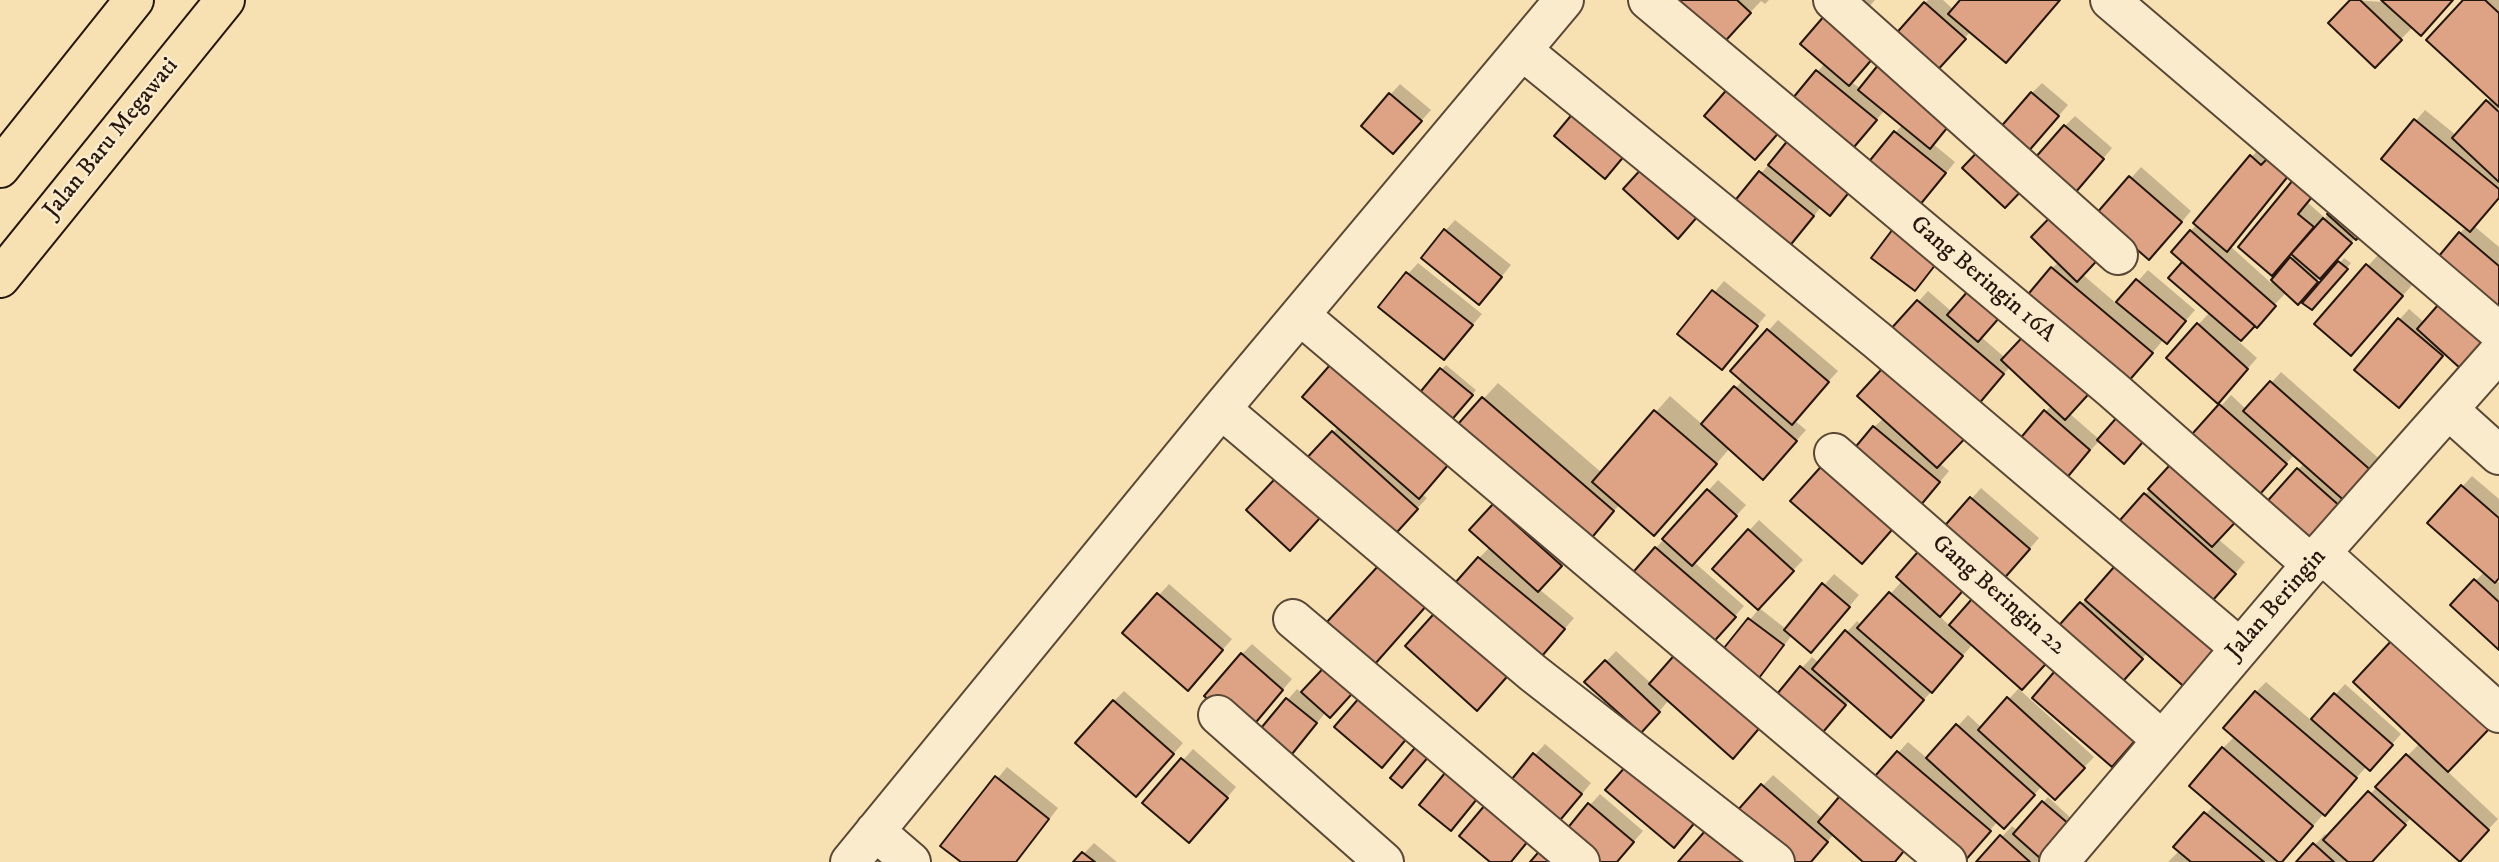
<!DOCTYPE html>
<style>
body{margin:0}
canvas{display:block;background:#f7e0b1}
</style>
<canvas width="2499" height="862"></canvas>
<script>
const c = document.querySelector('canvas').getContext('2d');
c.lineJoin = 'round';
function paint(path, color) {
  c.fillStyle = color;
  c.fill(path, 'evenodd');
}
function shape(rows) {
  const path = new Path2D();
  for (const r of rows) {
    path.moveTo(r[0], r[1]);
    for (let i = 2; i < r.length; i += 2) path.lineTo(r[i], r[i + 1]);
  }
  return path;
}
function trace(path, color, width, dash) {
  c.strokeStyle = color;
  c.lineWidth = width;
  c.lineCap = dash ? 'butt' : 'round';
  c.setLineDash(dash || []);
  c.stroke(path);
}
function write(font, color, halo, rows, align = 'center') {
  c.font = font + ' "IM FELL DW Pica",serif';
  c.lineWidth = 5;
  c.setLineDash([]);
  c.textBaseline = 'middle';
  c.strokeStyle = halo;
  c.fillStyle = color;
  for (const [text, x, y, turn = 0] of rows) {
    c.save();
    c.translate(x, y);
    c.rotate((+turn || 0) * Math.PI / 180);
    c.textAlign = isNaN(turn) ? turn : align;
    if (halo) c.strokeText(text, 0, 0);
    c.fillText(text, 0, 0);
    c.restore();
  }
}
const shadow = shape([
 [1667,0,1769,0,1765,4,1761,1,1728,36],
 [1856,0,1875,0,1867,9],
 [1928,0,1943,0,1954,10,1962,0,2060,0,2006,61,1971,31,1944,61,1895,37],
 [2353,0,2382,2,2452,0,2413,27,2375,65],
 [2465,0,2499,0,2499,197,2474,226,2499,247,2499,313,2460,233,2466,227,2384,159,2425,110,2456,135,2491,98],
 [1825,63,1861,89,1964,107,1933,144,1955,162,1929,194,1869,163,1903,124,1885,110,1848,153,1868,169,1840,204,1821,207,1798,236,1735,203,1798,131,1789,106],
 [2042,83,2068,105,2037,141,2032,93],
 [1400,84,1431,110,1403,141,1363,125],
 [2075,116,2112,148,2085,180,2065,126],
 [2261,146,2272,156,2230,246,2271,283,2295,255,2241,247,2307,202,2325,218,2339,203,2356,237,2303,297,2287,292,2238,341,2257,358,2228,391,2198,325,2210,312,2171,278,2185,262,2191,231],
 [2141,167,2191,211,2159,248,2099,214],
 [1455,220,1511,265,1489,292,1445,231],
 [2378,255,2412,285,2361,344,2368,266],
 [2344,258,2351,263,2317,303,2340,263],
 [2059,262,2082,274,2117,304,2148,270,2195,310,2177,331,2164,339,2137,371,2052,268],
 [1418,263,1482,314,1444,358,1408,274],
 [1724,281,1766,315,1722,368,1679,334],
 [1928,291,2100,440,2070,473,2045,412,2052,405,2010,367,1987,393,1892,331],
 [2440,306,2492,333,2471,356,2445,353,2409,396,2399,320,2409,309,2425,323],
 [1778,320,1838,371,1794,420,1806,430,1773,467,1730,448,1669,519,1620,504,1598,530,1467,443,1422,494,1427,498,1399,528,1305,462,1339,426,1454,431,1498,383,1602,473,1670,396,1703,425,1743,380,1732,371],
 [1446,365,1476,390,1454,416,1441,370],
 [2281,372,2384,463,2319,533,2298,469,2305,463,2295,454,2218,539,2245,562,2216,596,2148,652,2126,676,2056,632,2122,561,2145,495,2180,456,2188,442,2231,395,2247,410],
 [1884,418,1949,471,1925,500,1874,427],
 [2472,476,2499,499,2499,576,2496,580,2499,583,2499,648,2453,605,2485,571,2429,523],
 [1718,480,1746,505,1694,562,1744,606,1716,637,1656,548],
 [1981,488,2039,538,2011,570,1944,530],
 [1504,495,1571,554,1539,589,1574,618,1552,644,1479,558,1490,547,1494,505],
 [1759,520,1803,560,1758,607,1786,629,1834,574,1859,595,1821,640,1792,635,1766,669,1722,653,1759,609,1714,569],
 [1902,581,1950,626,2032,677,2020,690,2094,757,2065,787,2042,786,2014,817,1998,821,1972,851,1871,783,1908,742,1928,759,1968,715,1982,728,2021,686,1973,644,1901,726,1850,700,1828,725,1802,668,1812,657,1819,663,1857,621,1862,626],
 [1169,584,1232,639,1198,678,1125,633],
 [1252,644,1292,679,1257,720,1242,654],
 [1616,651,1669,700,1651,721,1587,682],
 [2266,682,2312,721,2345,684,2401,734,2380,758,2367,766,2283,859,2285,862,2168,862,2180,850,2176,847,2214,805,2223,748,2235,736,2256,692],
 [1297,689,1326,712,1298,746,1259,733],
 [1124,691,1183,743,1146,785,1114,701],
 [2420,743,2463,755,2447,771,2498,819,2459,861,2411,818,2371,862,2299,862,2325,834,2328,837],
 [1545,744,1591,783,1562,818,1544,822,1510,862,1493,862,1535,755],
 [1193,749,1236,787,1199,831,1145,803],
 [1007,767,1058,808,1016,862,964,862,943,845],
 [1773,775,1823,819,1894,862,1866,862,1834,834,1810,862,1799,862,1740,810],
 [1600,794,1643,831,1616,862,1564,834],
 [2048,797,2073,820,2046,862,1978,862,2012,826,2018,831],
 [1094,843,1117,862,1076,862]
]);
const building = shape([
 [1664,0,1737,0,1751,13,1718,49,1664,0],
 [1960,0,2060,0,2006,63,1948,14,1960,0],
 [2350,0,2360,0,2402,40,2375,68,2328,23,2350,0],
 [2381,0,2453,0,2421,36,2381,0],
 [2463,0,2485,0,2499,13,2499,107,2426,40,2463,0],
 [1924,2,1966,39,1934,74,1893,37,1924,2],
 [1831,8,1880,50,1849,86,1800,44,1831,8],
 [1883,59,1955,118,1930,149,1858,90,1883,59],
 [1816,70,1877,120,1849,153,1788,104,1816,70],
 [1736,79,1787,123,1755,160,1704,116,1736,79],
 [2031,92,2059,116,2027,153,1999,129,2031,92],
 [1389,93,1422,121,1393,154,1361,126,1389,93],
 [2486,100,2499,112,2499,182,2452,138,2486,100],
 [1574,112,1625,155,1605,179,1554,136,1574,112],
 [2414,119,2499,189,2499,198,2470,232,2381,159,2414,119],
 [2064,125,2104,159,2075,193,2035,158,2064,125],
 [1797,129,1859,180,1830,216,1768,165,1797,129],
 [1894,131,1946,173,1919,206,1867,164,1894,131],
 [1984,145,2026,186,2005,208,1962,168,1984,145],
 [2250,155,2261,165,2268,158,2289,175,2227,252,2193,223,2250,155],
 [1644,166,1698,216,1678,239,1623,189,1644,166],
 [1759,171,1814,216,1788,248,1733,203,1759,171],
 [2129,176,2182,222,2149,260,2096,214,2129,176],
 [2293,180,2312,197,2298,214,2314,227,2272,276,2238,247,2293,180],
 [2333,206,2363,233,2356,240,2327,214,2333,206],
 [2059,208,2105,252,2077,282,2031,237,2059,208],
 [2323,218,2352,243,2320,279,2291,254,2323,218],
 [1899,221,1943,255,1915,291,1871,258,1899,221],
 [1444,229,1502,277,1479,305,1421,258,1444,229],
 [2190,230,2276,306,2257,328,2171,252,2190,230],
 [2459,232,2499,266,2499,315,2434,262,2459,232],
 [2290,257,2318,282,2298,305,2271,280,2290,257],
 [2338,261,2348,269,2312,310,2302,303,2338,261],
 [2182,262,2255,326,2241,341,2168,278,2182,262],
 [2366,264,2403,296,2351,356,2314,324,2366,264],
 [2051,267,2153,353,2127,383,2025,298,2051,267],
 [1406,272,1473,325,1444,360,1378,307,1406,272],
 [2136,279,2186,321,2167,344,2116,302,2136,279],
 [1975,283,2006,310,1978,342,1947,315,1975,283],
 [1712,290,1758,326,1722,370,1677,334,1712,290],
 [1917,300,2004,374,1977,406,1889,331,1917,300],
 [2438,305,2483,344,2461,369,2417,329,2438,305],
 [2398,318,2443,356,2399,408,2354,370,2398,318],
 [2197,323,2248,369,2218,404,2166,358,2197,323],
 [2031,328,2096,386,2065,420,2001,360,2031,328],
 [1767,329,1829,382,1792,425,1730,371,1767,329],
 [1337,357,1454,458,1419,499,1302,397,1337,357],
 [1891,359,1971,432,1937,468,1857,396,1891,359],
 [1440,368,1473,395,1449,423,1417,396,1440,368],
 [2270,381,2375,474,2348,504,2243,411,2270,381],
 [1734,386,1797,441,1763,480,1701,424,1734,386],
 [1482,397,1614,511,1584,547,1451,432,1482,397],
 [2219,404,2287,464,2252,503,2185,442,2219,404],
 [2126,407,2153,430,2124,464,2097,440,2126,407],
 [1654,410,1717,464,1654,536,1592,482,1654,410],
 [2044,410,2090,450,2060,486,2014,446,2044,410],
 [1873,426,1940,482,1915,512,1848,456,1873,426],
 [1332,431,1418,509,1389,541,1303,462,1332,431],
 [2179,455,2243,514,2212,547,2148,489,2179,455],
 [1827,460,1898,523,1862,564,1790,501,1827,460],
 [2297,468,2342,508,2309,546,2263,506,2297,468],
 [1284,469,1328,509,1290,551,1246,510,1284,469],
 [2461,485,2499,518,2499,578,2495,583,2427,523,2461,485],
 [1707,489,1737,516,1692,566,1662,539,1707,489],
 [2144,493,2236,574,2206,608,2113,528,2144,493],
 [1970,497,2030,549,2001,582,1941,530,1970,497],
 [1493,504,1562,566,1538,592,1469,530,1493,504],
 [1748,529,1794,571,1758,610,1712,569,1748,529],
 [1923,546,1967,586,1940,617,1896,577,1923,546],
 [1655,547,1736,617,1709,647,1629,577,1655,547],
 [1389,554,1435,596,1375,664,1327,622,1389,554],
 [1478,557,1565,629,1542,656,1455,583,1478,557],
 [2121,559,2225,651,2189,691,2085,600,2121,559],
 [2474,579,2499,602,2499,650,2450,605,2474,579],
 [1822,583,1850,607,1811,653,1784,630,1822,583],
 [1979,591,2053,656,2022,690,1949,625,1979,591],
 [1889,592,1963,656,1932,693,1857,628,1889,592],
 [1157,593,1223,650,1188,691,1122,633,1157,593],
 [2080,602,2143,659,2116,689,2053,632,2080,602],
 [1440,607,1512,671,1477,711,1405,646,1440,607],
 [1748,618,1784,645,1756,682,1720,653,1748,618],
 [1845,630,1924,700,1891,738,1812,669,1845,630],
 [2393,639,2489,729,2448,772,2353,682,2393,639],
 [1678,651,1762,725,1733,759,1649,684,1678,651],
 [1241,653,1283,690,1247,733,1204,696,1241,653],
 [1331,660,1359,686,1330,718,1301,692,1331,660],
 [1605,660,1660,712,1641,733,1584,682,1605,660],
 [2060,665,2140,735,2112,767,2032,698,2060,665],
 [1800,666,1846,705,1818,738,1773,699,1800,666],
 [1366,690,1413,731,1382,768,1334,727,1366,690],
 [2255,691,2357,778,2325,816,2223,728,2255,691],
 [2334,693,2393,745,2370,771,2311,719,2334,693],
 [2007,697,2085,768,2055,800,1978,730,2007,697],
 [1286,698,1317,723,1288,759,1257,733,1286,698],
 [1113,700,1174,754,1136,797,1075,743,1113,700],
 [1956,724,2035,795,2004,829,1926,758,1956,724],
 [1423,738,1435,749,1402,788,1390,778,1423,738],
 [2222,747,2313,826,2282,862,2278,862,2189,786,2222,747],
 [1897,751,1991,831,1964,862,1869,783,1897,751],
 [1533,753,1582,794,1551,831,1503,790,1533,753],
 [2406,754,2489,830,2460,862,2375,787,2406,754],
 [1181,758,1228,798,1189,843,1142,803,1181,758],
 [1633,758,1701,815,1674,848,1605,790,1633,758],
 [1449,768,1481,794,1451,831,1419,805,1449,768],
 [995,776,1049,819,1016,862,961,862,940,846,995,776],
 [1761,784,1828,842,1811,862,1796,862,1737,811,1761,784],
 [1844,791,1908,846,1895,862,1863,862,1818,822,1844,791],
 [2368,791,2406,825,2372,862,2348,862,2323,840,2368,791],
 [1490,799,1533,835,1511,862,1490,862,1459,836,1490,799],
 [2042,801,2070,825,2041,859,2013,834,2042,801],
 [1588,803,1634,842,1617,862,1595,862,1562,835,1588,803],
 [2204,812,2264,862,2191,862,2173,847,2204,812],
 [1712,823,1756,862,1678,862,1712,823],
 [2000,835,2030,862,1976,862,2000,835],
 [2313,843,2334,862,2296,862,2313,843],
 [1543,847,1561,862,1530,862,1543,847],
 [1082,852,1095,862,1073,862,1082,852]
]);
const minor = shape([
 [1648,0,2113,390,2312,565],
 [1833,0,2118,255],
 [2110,0,2499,332],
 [1523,51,1878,341,2240,648],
 [1301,316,1947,862],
 [1221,409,1533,673,1775,862],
 [2450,411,2499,455],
 [1834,453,2162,740],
 [2321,553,2499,713],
 [1293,619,1580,862],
 [1218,715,1384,862],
 [875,831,911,862],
 [850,862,1221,409,1564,0]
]);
const tertiary = shape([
 [2059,862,2321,553,2499,352]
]);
const trunk = shape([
 [0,168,134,0],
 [0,278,225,0]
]);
const streetNames = [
 ["Jalan Baru Megawati",112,139,-51],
 ["Gang Beringin 16A",1982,280,40],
 ["Gang Beringin 22",1998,596,41],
 ["Jalan Beringin",2277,605,-49]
];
paint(shadow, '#0003');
paint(building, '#dea285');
trace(building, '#25160e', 2);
trace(minor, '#5a4837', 42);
trace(tertiary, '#5a4837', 42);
trace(trunk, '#25160e', 42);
trace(minor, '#faebcc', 38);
trace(tertiary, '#faebcc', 38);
trace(trunk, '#f7e0b1', 38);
write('24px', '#25160e', '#faebcc', streetNames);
</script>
